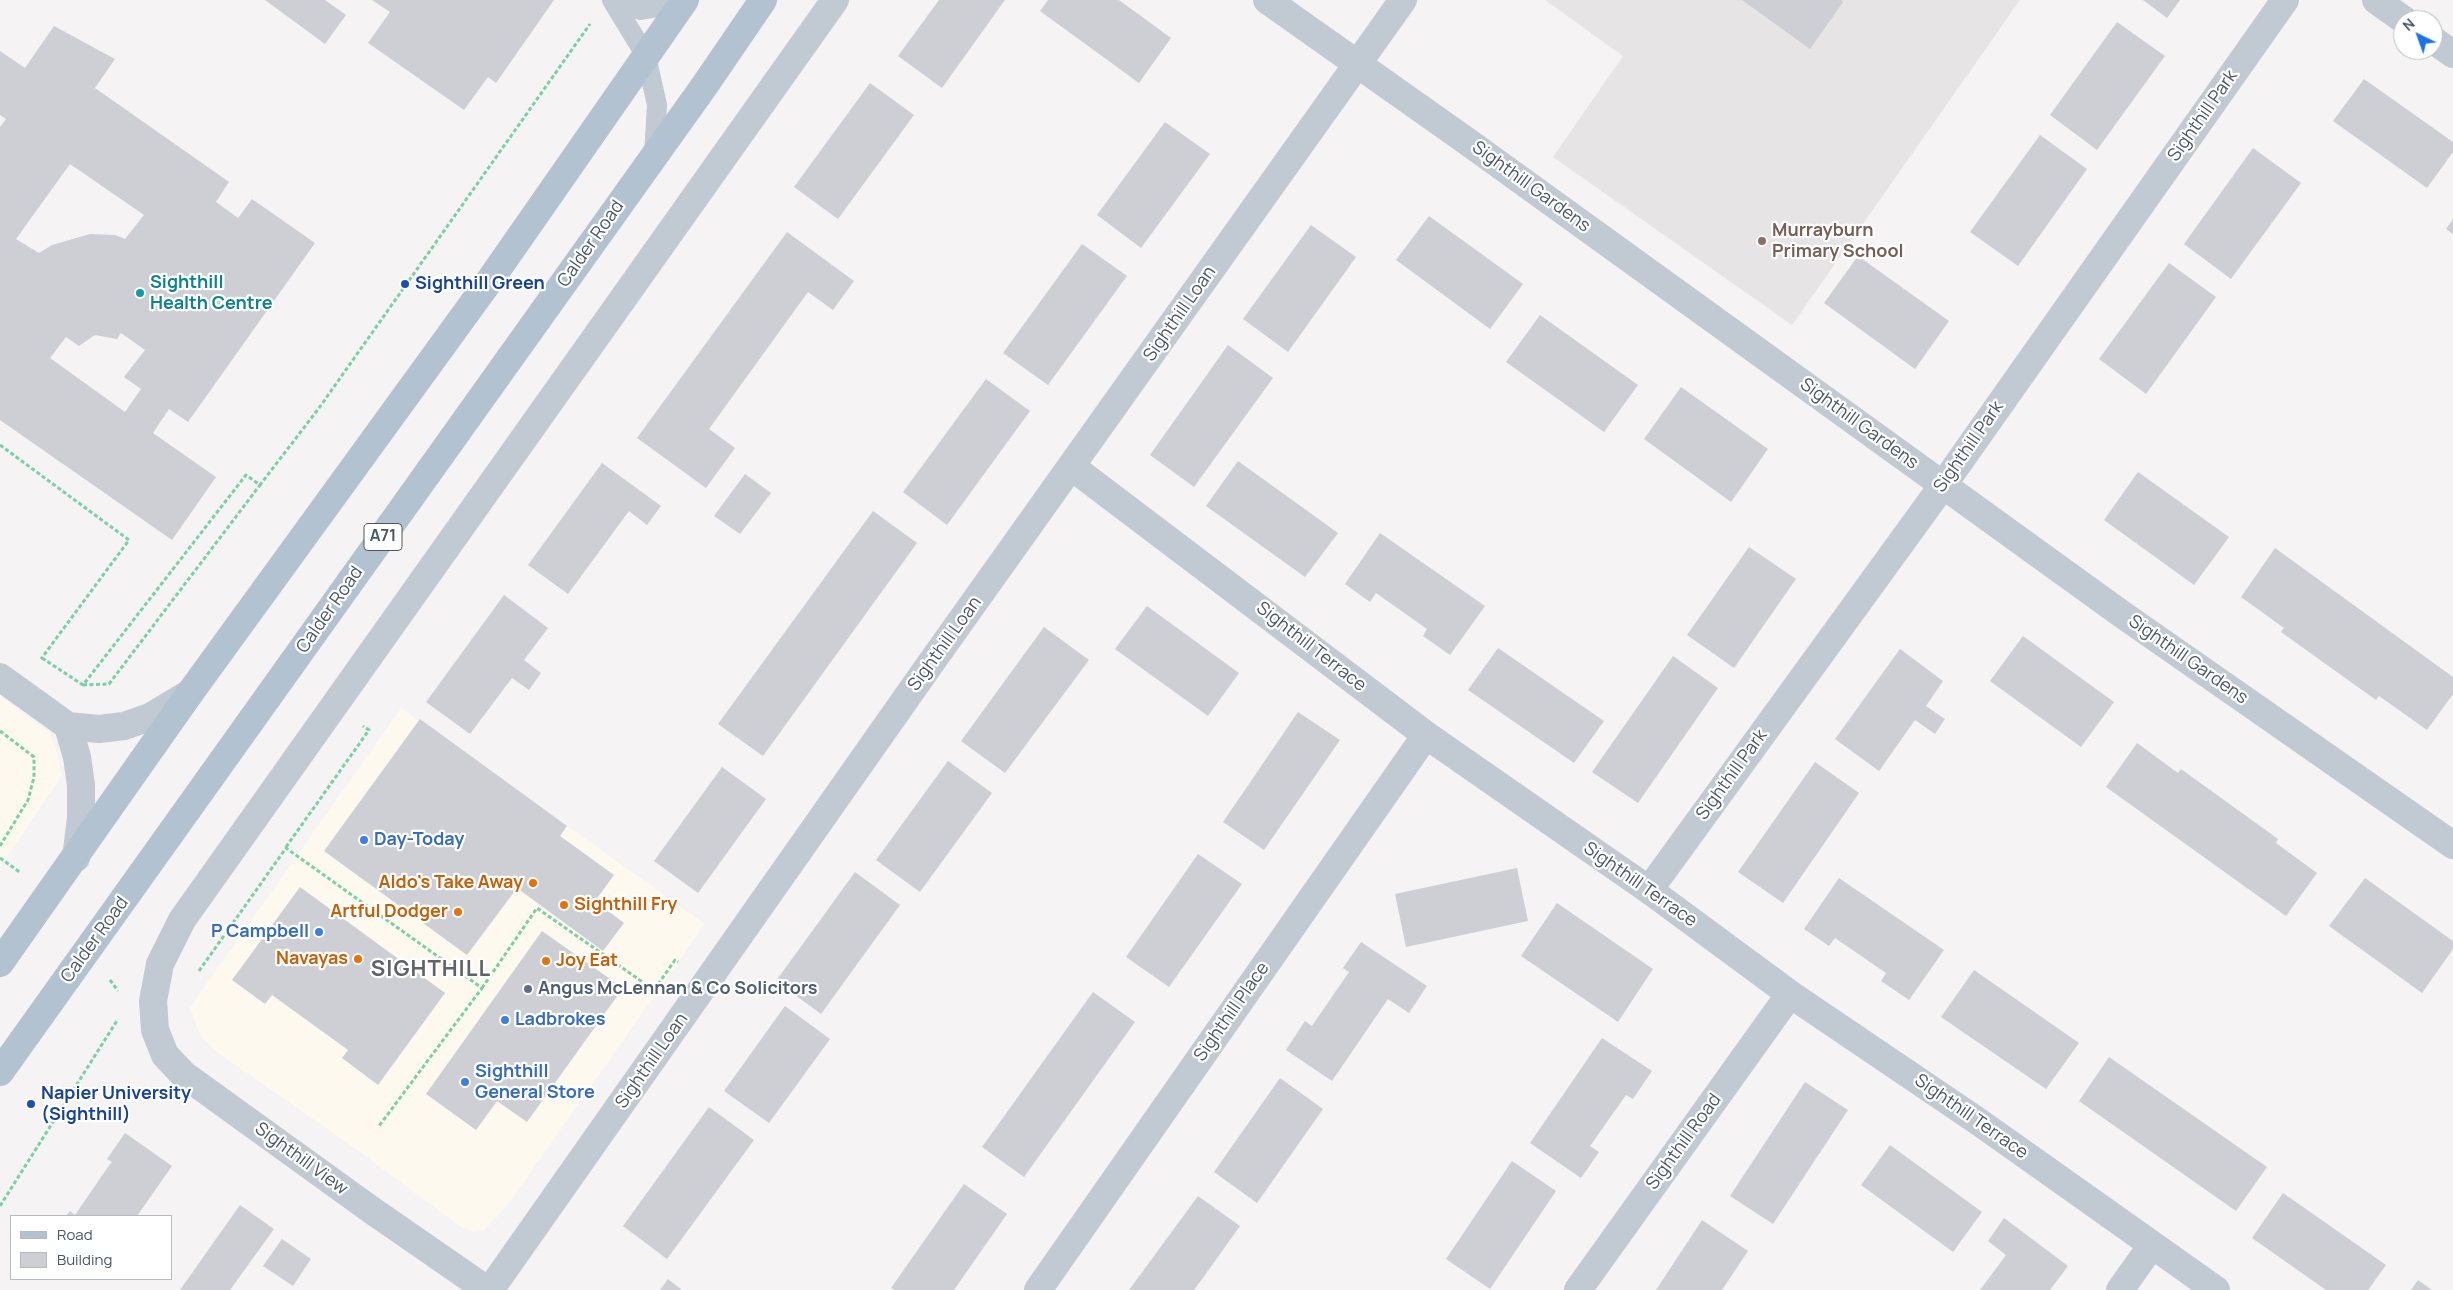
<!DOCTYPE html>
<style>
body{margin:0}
#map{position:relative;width:2453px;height:1290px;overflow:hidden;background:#f5f3f3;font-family:Manrope,sans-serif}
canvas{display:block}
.legend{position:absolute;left:10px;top:1215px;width:162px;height:65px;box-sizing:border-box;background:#fff;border:1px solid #b7bbc0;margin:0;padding:6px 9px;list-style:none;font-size:15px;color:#4a5661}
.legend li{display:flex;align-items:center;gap:10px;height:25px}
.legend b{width:25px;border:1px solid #b7bbc0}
.north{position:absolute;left:2393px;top:10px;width:50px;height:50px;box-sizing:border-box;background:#fff;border:1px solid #b7bbc0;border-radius:50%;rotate:318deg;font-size:14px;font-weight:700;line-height:20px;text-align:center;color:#4a5661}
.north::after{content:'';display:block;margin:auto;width:18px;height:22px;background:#1a73e8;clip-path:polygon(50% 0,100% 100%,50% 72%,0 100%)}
</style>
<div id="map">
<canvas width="2453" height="1290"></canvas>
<ul class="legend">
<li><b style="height:6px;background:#b3c2d1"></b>Road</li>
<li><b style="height:14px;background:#cdcfd5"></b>Building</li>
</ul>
<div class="north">N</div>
</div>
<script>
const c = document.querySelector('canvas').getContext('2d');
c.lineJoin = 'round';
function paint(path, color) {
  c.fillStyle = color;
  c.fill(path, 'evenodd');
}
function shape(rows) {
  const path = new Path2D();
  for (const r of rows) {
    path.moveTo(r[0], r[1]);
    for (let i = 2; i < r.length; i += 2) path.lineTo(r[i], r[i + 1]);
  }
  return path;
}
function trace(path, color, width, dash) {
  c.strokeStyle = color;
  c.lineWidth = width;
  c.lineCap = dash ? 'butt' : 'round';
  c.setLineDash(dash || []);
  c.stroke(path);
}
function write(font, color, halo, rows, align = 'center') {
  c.font = font + ' Manrope,sans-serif';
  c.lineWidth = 4.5;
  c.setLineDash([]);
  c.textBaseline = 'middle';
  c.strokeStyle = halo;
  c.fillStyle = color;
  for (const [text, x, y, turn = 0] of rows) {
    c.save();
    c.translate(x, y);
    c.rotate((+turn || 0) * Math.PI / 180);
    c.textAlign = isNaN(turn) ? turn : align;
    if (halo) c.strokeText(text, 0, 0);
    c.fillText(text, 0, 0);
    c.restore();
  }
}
const commercial = shape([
 [0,696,49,732,57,752,62,776,0,867],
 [401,708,705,924,504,1210,484,1230,474,1232,461,1227,353,1147,214,1050,200,1035,190,1007]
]);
const education = shape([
 [1545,0,2020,0,1792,325,1553,157,1623,56]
]);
const building = shape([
 [265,0,325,0,346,15,325,44],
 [372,0,554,0,496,83,488,77,464,110,368,43,390,12],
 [939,0,1005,0,942,88,898,56],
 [1048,0,1119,0,1171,38,1139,83,1040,11],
 [1742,0,1841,0,1843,2,1810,49],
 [2143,0,2180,0,2167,18],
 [2117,22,2165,56,2097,150,2050,115],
 [54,26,115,59,95,88,229,182,216,202,238,218,252,199,315,243,188,422,169,409,153,433,216,477,172,540,0,420,0,127,6,119,0,115,0,51,25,68],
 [70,164,144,215,125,239,115,235,90,234,52,245,39,253,16,239],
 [121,333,145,350,124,377,141,389,125,412,50,358,66,337,79,346,95,335,117,339],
 [2364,79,2453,142,2453,152,2427,188,2333,121],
 [870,83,914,115,838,219,794,187],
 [1165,122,1210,154,1141,248,1097,215],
 [2040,135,2087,169,2018,266,1970,232],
 [2253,148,2301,183,2231,279,2184,244],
 [1429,216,1523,284,1490,329,1396,260],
 [2453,219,2453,234,2446,229],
 [1311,225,1356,257,1288,352,1243,319],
 [787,232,854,281,833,310,808,292,709,429,735,448,706,488,637,438],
 [1082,244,1127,276,1048,385,1003,353],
 [1858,256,1949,321,1915,369,1824,303],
 [2169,263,2216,297,2146,394,2099,359],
 [1540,315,1638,385,1604,432,1506,362],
 [1228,345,1273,378,1194,487,1150,455],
 [986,379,1030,411,947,525,903,492],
 [1681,387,1768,449,1731,502,1644,439],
 [1238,461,1338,533,1305,577,1206,506],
 [602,463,661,506,647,525,629,511,568,594,528,565],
 [2138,472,2229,537,2194,585,2104,520],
 [745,474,771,493,740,534,714,516],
 [873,511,917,543,763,756,718,724],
 [1380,533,1485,606,1450,655,1423,636,1427,629,1376,593,1370,602,1345,584],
 [1749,547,1796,579,1734,668,1687,635],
 [2275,548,2453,677,2453,694,2427,730,2379,696,2376,700,2281,632,2284,628,2241,597],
 [504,595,548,628,524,660,541,673,529,690,512,678,470,734,426,702],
 [1147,606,1239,673,1208,716,1115,649],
 [1044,627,1089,660,1005,773,961,741],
 [2023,636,2114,702,2081,747,1990,681],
 [1498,648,1604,721,1574,763,1468,690],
 [1900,649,1943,681,1926,706,1945,719,1935,734,1915,720,1879,771,1835,739],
 [1673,656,1718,688,1638,803,1592,772],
 [1298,712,1340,740,1264,850,1223,822],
 [420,719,567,826,560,836,614,875,595,901,624,923,603,951,517,888,467,955,324,851],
 [2137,743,2178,773,2181,769,2278,839,2276,843,2317,873,2286,916,2106,787],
 [948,761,992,793,920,892,876,860],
 [1815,762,1859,793,1783,903,1738,872],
 [722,767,766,799,698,893,654,861],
 [1198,854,1242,884,1169,987,1126,957],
 [1517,868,1528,921,1406,947,1395,894],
 [855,872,900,905,821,1014,776,981],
 [1839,878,1944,950,1909,1000,1881,981,1886,973,1835,938,1829,946,1804,929],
 [2365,878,2453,941,2453,949,2422,993,2329,926],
 [300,887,445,993,378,1085,342,1058,348,1050,272,995,265,1004,232,980],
 [1557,903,1653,969,1618,1022,1521,956],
 [542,931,623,988,527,1122,497,1101,476,1130,426,1094],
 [1361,942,1427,986,1409,1013,1388,999,1332,1081,1286,1050,1305,1021,1312,1026,1314,1023,1349,972,1343,968],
 [1974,970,2079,1043,2046,1089,1941,1017],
 [1093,992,1135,1022,1024,1177,982,1147],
 [785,1006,830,1039,769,1123,724,1091],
 [1602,1038,1652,1071,1633,1099,1626,1095,1590,1146,1599,1152,1581,1178,1530,1143],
 [2109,1057,2267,1167,2236,1211,2079,1101],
 [1280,1078,1323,1109,1257,1203,1214,1172],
 [1805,1082,1848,1110,1773,1224,1730,1196],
 [709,1107,754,1140,667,1259,623,1226],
 [125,1133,172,1166,137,1216,66,1216,70,1211,75,1215,108,1167,112,1162,107,1159],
 [1890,1145,1982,1212,1953,1252,1861,1185],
 [1512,1161,1556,1191,1490,1289,1446,1259],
 [964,1184,1007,1214,954,1290,895,1290,891,1288],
 [2283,1193,2386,1265,2368,1290,2326,1290,2252,1238],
 [1198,1196,1240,1226,1205,1275,1194,1290,1129,1290],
 [240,1205,274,1229,230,1290,180,1290],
 [2004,1218,2068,1266,2050,1290,1980,1290,2006,1255,1988,1241],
 [1702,1220,1748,1251,1722,1290,1656,1290],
 [282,1239,311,1259,293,1286,263,1266],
 [668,1279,682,1290,660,1290],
 [2418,1280,2432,1290,2411,1290]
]);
const path = shape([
 [0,445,129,540,41,659],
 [42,658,83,685,246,475,260,485,319,408,590,24],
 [83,685,109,684,260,485],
 [0,731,34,757,34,777,28,800,0,846],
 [286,847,369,730,363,726],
 [0,858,21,873],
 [199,971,286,848,482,988,379,1126],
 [110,980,118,991],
 [482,988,537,908,654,990,675,960,678,962],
 [0,1206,118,1019]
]);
const lane = shape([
 [612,0,646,56,657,105,654,155],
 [618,0,641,10,683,3]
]);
const street = shape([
 [1267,0,1468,142,2123,615,2453,845],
 [2376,0,2404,20],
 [2433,40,2453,54],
 [1072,467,1426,735,1649,890,1790,994,1979,1122,2216,1290],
 [0,677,68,726,99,729,124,726,150,717,190,693],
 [68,726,77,757,81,785,81,818,76,858],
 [1649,890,1943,485,2285,0],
 [487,1290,370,1209,183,1074,165,1055,155,1030,153,1001,160,964,182,920,835,0],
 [490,1290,933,660,1403,0],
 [1038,1290,1426,735],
 [1578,1290,1790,994],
 [2120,1290,2152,1245]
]);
const primary = shape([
 [0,963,190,693,490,280,685,0],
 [0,1072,705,85,763,0]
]);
const markers = [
 [1762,241,5,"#8d6e63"],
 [405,284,5,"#1a4fb4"],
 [140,293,5,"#0f9aa8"],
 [364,840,5,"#3f7fe0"],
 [533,883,5,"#e8710a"],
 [564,905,5,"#e8710a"],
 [458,912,5,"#e8710a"],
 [319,932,5,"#3f7fe0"],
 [358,959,5,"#e8710a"],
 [546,961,5,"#e8710a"],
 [528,989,5,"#5c6f8a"],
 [505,1020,5,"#3f7fe0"],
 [465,1082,5,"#3f7fe0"],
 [31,1104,5,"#1a4fb4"]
];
const shields = [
 [383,537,38]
];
const shieldNames = [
 ["A71",383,537]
];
const streetNames = [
 ["Sighthill Park",2203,116,-55],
 ["Sighthill Gardens",1531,187,36],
 ["Calder Road",591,244,-55],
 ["Sighthill Loan",1180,314,-55],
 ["Sighthill Gardens",1859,424,36],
 ["Sighthill Park",1969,447,-55],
 ["Calder Road",330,610,-55],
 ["Sighthill Loan",945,644,-54],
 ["Sighthill Terrace",1311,647,38],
 ["Sighthill Gardens",2188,660,35],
 ["Sighthill Park",1732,775,-54],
 ["Sighthill Terrace",1640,885,35],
 ["Calder Road",95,940,-54],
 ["Sighthill Place",1232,1012,-55],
 ["Sighthill Loan",652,1061,-55],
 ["Sighthill Terrace",1971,1117,35],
 ["Sighthill Road",1684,1142,-54],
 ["Sighthill View",301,1159,36]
];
const educationNames = [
 ["Murrayburn",1772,231],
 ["Primary School",1772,252]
];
const cultureNames = [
 ["Sighthill",150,283],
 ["Health Centre",150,304]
];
const transitNames = [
 ["Sighthill Green",415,284],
 ["Napier University",41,1094],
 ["(Sighthill)",41,1115]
];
const shopNames = [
 ["Day-Today",374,840],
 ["P Campbell",309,932,"right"],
 ["Ladbrokes",515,1020],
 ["Sighthill",475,1072],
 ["General Store",475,1093]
];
const foodNames = [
 ["Aldo's Take Away",523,883],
 ["Sighthill Fry",574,905,"left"],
 ["Artful Dodger",448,912],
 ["Navayas",348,959],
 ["Joy Eat",556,961,"left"]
];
const serviceNames = [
 ["Angus McLennan & Co Solicitors",538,989]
];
const districtNames = [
 ["SIGHTHILL",431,970]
];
paint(commercial, '#fdf9ef');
paint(education, '#e6e4e5');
paint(building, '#cdcfd5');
trace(path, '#7ad0a6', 3, [4, 2.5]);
trace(lane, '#c1cad2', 20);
trace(street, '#c1cad2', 28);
trace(primary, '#b3c2d1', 28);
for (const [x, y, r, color] of markers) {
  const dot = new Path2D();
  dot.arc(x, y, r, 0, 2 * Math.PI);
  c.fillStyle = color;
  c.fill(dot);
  trace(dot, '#fff', 2);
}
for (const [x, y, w] of shields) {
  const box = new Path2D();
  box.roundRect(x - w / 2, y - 13.5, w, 27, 4);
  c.fillStyle = '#fff';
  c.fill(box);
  trace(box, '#4a5661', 1);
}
write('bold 16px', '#4a5661', null, shieldNames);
write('18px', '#4a5661', '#fff', streetNames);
write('bold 18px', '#785e54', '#fff', educationNames, 'left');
write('bold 18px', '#0d838f', '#fff', cultureNames, 'left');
write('bold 18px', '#164399', '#fff', transitNames, 'left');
write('bold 18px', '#366cbe', '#fff', shopNames, 'left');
write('bold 18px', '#c56008', '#fff', foodNames, 'right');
write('bold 18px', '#4e5e75', '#fff', serviceNames, 'left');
c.letterSpacing = '1px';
write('bold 22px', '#5f6368', '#fff', districtNames);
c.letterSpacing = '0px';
</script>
